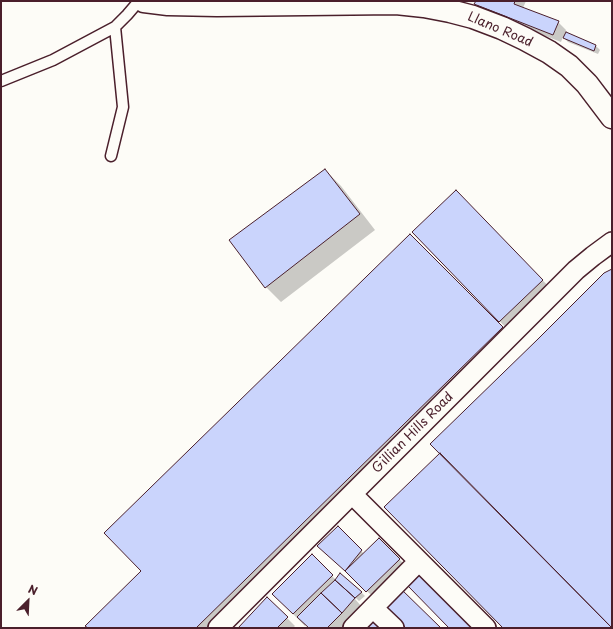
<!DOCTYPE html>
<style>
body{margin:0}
#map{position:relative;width:613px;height:629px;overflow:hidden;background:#fdfcf7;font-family:"Playpen Sans",sans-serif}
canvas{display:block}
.frame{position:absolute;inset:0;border:2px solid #4a1f2b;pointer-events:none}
.north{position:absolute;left:8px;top:581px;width:40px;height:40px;-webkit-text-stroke:3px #fdfcf7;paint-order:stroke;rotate:24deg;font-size:11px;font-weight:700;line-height:16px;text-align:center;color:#4a1f2b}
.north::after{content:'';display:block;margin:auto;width:14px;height:18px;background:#4a1f2b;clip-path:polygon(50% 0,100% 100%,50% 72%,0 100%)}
</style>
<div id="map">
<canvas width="613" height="629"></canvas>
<div class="frame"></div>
<div class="north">N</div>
</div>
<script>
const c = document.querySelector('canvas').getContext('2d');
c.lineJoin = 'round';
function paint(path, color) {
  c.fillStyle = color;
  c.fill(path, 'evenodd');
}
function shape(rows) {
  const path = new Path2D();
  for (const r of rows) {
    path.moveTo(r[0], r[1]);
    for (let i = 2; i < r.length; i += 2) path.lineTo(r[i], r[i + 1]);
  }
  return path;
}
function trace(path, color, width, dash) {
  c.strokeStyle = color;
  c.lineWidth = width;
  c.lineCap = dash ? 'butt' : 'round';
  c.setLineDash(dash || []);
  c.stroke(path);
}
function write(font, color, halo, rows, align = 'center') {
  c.font = font + ' "Playpen Sans",sans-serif';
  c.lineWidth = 4;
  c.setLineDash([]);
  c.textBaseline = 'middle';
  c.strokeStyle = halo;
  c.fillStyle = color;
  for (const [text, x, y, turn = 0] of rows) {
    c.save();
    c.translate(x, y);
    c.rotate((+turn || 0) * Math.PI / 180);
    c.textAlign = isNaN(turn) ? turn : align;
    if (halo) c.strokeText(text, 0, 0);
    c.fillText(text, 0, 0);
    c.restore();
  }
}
const shadow = shape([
 [477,1,526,1,523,8,558,22,566,30,565,33,596,46,600,50,598,54,568,42,563,37,561,42,484,12,476,4],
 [325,170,341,186,375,230,281,302,266,287],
 [471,207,558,296,515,337,413,232],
 [410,235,517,343,227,628,89,628,143,571],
 [338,527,364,554,379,539,407,567,375,599,355,579,326,554],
 [312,556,336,580,361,592,365,596,359,601,356,598,355,599,362,607,342,628,310,628,306,624,305,626,273,594],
 [287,618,295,626,294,627,295,628,239,628]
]);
const building = shape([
 [476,1,515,1,514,4,559,21,553,35,474,4,476,1],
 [566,32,596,45,594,51,563,38,566,32],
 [325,169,360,214,265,288,229,240,325,169],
 [456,190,543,280,499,322,412,232,456,190],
 [410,234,503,327,196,628,88,628,85,626,141,571,104,533,410,234],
 [612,269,612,628,430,444,538,339,604,273,612,269],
 [440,453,612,628,503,628,384,507,440,453],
 [338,526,362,550,345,571,317,546,338,526],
 [379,538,400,559,366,592,345,571,379,538],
 [312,554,333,575,293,614,272,594,312,554],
 [423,572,477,628,449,628,408,586,423,572],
 [340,573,362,592,355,598,335,580,340,573],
 [335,580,355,598,342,613,321,593,335,580],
 [400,588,441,628,406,628,383,605,400,588],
 [321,593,342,613,327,628,309,628,297,617,321,593],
 [267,597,288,617,277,628,238,628,267,597],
 [372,617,384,628,361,628,372,617]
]);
const lane = shape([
 [1,81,53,60,115,27,127,15,139,1],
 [111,156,123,107,115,27]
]);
const street = shape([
 [352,494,486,628],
 [373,608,394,628],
 [218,628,576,270,593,256,612,242],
 [353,628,419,561]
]);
const secondary = shape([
 [144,1,168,4,217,5,396,3,424,6,450,11,473,17,502,28,525,39,549,52,569,66,587,84,612,117]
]);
const streetNames = [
 ["Llano Road",500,30,23],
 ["Gillian Hills Road",413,433,-45]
];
paint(shadow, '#0003');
paint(building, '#cad4fc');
trace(building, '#4a1f2b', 1);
trace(lane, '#4a1f2b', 13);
trace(street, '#4a1f2b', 22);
trace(secondary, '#4a1f2b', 25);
trace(lane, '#fdfcf7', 10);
trace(street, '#fdfcf7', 19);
trace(secondary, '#fdfcf7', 22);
write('13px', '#4a1f2b', '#fdfcf7', streetNames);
</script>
